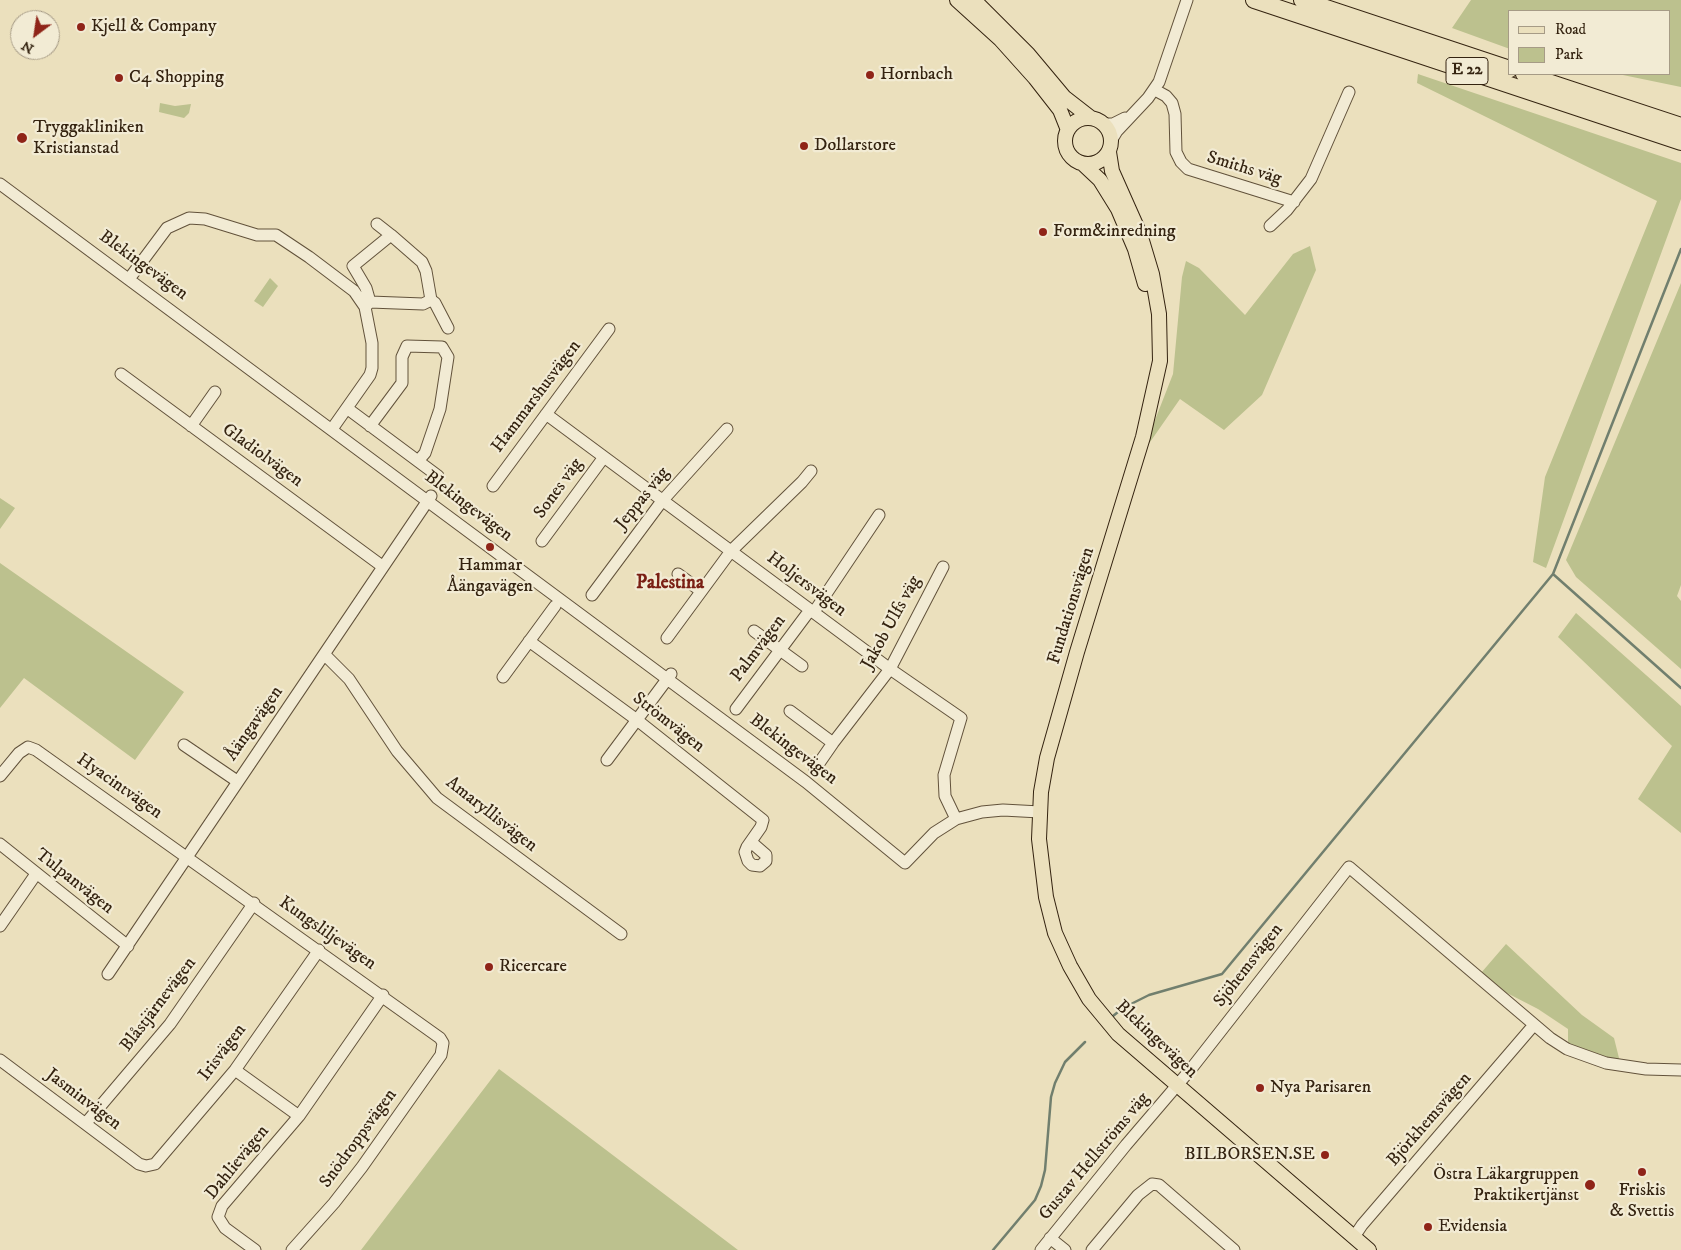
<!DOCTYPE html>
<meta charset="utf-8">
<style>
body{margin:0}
#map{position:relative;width:1681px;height:1250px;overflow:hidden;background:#ebe0bd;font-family:"IM FELL DW Pica",serif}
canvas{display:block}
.legend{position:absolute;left:1508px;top:10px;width:162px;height:65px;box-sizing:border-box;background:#f2ebd4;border:1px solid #a69b86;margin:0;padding:6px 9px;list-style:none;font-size:15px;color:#342310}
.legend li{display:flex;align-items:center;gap:10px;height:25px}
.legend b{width:25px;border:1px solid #a69b86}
.north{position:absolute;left:10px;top:10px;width:50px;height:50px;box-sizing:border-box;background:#f2ebd4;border:1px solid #a69b86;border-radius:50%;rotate:211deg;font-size:14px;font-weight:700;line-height:20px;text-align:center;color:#342310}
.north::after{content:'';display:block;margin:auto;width:18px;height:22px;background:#8f2418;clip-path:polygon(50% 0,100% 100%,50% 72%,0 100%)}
</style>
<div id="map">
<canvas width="1681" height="1250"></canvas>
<ul class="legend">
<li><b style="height:6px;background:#ebe0bd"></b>Road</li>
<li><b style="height:14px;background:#bcc18e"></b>Park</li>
</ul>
<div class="north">N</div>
</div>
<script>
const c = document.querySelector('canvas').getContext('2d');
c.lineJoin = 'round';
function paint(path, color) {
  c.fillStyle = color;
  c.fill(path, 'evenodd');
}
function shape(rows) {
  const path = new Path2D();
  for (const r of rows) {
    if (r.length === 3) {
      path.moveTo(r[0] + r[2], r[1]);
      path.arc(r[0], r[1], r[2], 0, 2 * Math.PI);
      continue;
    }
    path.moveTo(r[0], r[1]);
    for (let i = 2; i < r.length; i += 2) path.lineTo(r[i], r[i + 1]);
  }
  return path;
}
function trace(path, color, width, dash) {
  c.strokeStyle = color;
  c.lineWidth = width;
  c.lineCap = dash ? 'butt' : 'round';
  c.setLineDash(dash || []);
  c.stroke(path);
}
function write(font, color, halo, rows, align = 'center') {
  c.font = font + ' "IM FELL DW Pica",serif';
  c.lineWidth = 4.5;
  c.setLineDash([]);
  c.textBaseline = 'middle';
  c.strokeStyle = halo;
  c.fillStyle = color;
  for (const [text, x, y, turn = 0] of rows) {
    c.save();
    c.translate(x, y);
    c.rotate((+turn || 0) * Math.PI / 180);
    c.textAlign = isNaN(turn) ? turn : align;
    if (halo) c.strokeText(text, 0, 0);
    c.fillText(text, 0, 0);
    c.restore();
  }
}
const green = shape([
 [1471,0,1681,0,1681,87,1618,74,1670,74,1670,11,1510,11,1510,49,1452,28],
 [1418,74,1681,163,1681,199,1546,568,1533,562,1545,477,1657,201,1417,83],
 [160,103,175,106,191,104,189,113,184,118,159,112],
 [1310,246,1316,270,1262,395,1224,430,1180,399,1148,445,1148,438,1173,374,1182,277,1186,261,1199,268,1245,315,1293,254],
 [270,278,278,286,263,307,254,301],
 [1681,283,1681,585,1677,596,1681,601,1681,669,1576,577,1566,560],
 [0,498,15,508,0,529],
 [0,563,184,692,135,760,24,678,0,708],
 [1576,613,1681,706,1681,833,1638,799,1672,746,1558,637],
 [1506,944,1582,1015,1614,1038,1620,1062,1568,1043,1568,1029,1538,1009,1505,992,1481,973],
 [499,1069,523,1087,738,1250,361,1250]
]);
const stream = shape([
 [1553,574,1681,688],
 [1113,1016,1123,1008,1149,995,1222,974,1553,574,1681,249],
 [993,1250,1035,1200,1041,1186,1045,1170,1051,1097,1055,1083,1065,1062,1085,1042]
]);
const minor = shape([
 [1155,90,1166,96,1172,103,1175,114,1176,152,1181,162,1188,169,1294,202],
 [1103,124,1113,124,1125,118],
 [1111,141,1117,131,1148,98,1159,82,1187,0],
 [0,184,806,782,905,863,934,833,956,819,982,812,1003,810,1040,812],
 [377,224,391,235],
 [1270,226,1287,210,1311,179,1349,92],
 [129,279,167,228,189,218,205,219,257,235,276,235,309,257,354,291,365,307,372,343,372,368,370,375,332,429],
 [431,300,435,303,448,328],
 [365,307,370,302,423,304,431,300,426,271,422,262,391,235,353,266,366,288,370,302],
 [121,374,382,566],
 [348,409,438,476],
 [546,414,890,669,961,718,944,775,945,796,956,819],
 [191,426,215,392],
 [370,426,402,383,402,357,407,346,442,347,448,357,440,409,425,453,418,461],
 [493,486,609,329],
 [542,541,604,457],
 [678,574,701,591],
 [592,595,662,501,727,429],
 [814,612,879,515],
 [754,631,802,666],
 [667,638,731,551,802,482,811,471],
 [529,641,637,720,763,820,761,827,747,847,745,852,748,861,752,865,760,866,766,861,766,855,751,842],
 [325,655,349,679,397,751,437,798,621,934],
 [503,677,555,606],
 [736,709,810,610],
 [790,711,833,743,890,669,943,567],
 [184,745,237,781],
 [607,760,671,674],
 [815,769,833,743],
 [0,776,19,753,28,747,36,750,440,1038,443,1043,441,1055,362,1167,334,1203,292,1250],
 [0,844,128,946],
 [0,926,36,874],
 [108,974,431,496],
 [0,1060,139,1164,146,1166,155,1164,235,1070,319,950],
 [235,1070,299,1116],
 [86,1123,170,1024,254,903],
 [1354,1237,1362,1225,1533,1026],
 [1050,1238,1065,1250],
 [255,1250,225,1228,218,1217,222,1206,299,1116,383,995],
 [1041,1250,1126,1145,1191,1069,1349,867,1550,1038,1567,1049,1606,1063,1646,1069,1681,1070],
 [1092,1250,1138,1195,1152,1184,1159,1185,1234,1250]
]);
const major = shape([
 [957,0,1000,39,1035,78,1060,110,1068,130],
 [974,0,1028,54,1064,97,1091,118],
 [1088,141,23],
 [1109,152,1112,171,1140,234,1152,274,1159,314,1160,361,1143,437,1077,652,1047,758,1041,792,1039,839,1046,897,1055,933,1070,966,1089,999,1118,1034,1369,1250],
 [1083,164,1100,180,1118,209,1135,249,1145,284]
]);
const highway = shape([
 [1254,0,1681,142],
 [1302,0,1510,69],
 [1524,74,1681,126]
]);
const markers = [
 [81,27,5,"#8f2418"],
 [870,75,5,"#8f2418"],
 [119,78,5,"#8f2418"],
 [22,138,6,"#8f2418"],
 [804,146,5,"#8f2418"],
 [1043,232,5,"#8f2418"],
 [490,547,5,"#8f2418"],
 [489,967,5,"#8f2418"],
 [1260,1088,5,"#8f2418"],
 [1325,1155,5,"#8f2418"],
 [1642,1172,5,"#8f2418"],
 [1590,1185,6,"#8f2418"],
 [1428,1227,5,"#8f2418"]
];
const shields = [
 [1467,71,42]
];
const shieldNames = [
 ["E 22",1467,71]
];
const poiNames = [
 ["Kjell & Company",91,27],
 ["Hornbach",880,75],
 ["C4 Shopping",129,78],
 ["Tryggakliniken",33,128],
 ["Kristianstad",33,149],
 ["Dollarstore",814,146],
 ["Form&inredning",1053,232],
 ["Hammar",490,566,"center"],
 ["Åängavägen",490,587,"center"],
 ["Ricercare",499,967],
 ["Nya Parisaren",1270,1088],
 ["BILBORSEN.SE",1315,1155,"right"],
 ["Östra Läkargruppen",1579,1175,"right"],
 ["Praktikertjänst",1579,1196,"right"],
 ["Friskis",1642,1191,"center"],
 ["& Svettis",1642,1212,"center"],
 ["Evidensia",1438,1227]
];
const streetNames = [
 ["Smiths väg",1244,169,17],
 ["Blekingevägen",143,266,36],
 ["Hammarshusvägen",537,397,-53],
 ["Gladiolvägen",262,456,36],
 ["Sones väg",559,489,-54],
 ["Jeppas väg",643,499,-51],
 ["Blekingevägen",468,507,37],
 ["Holjersvägen",806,585,37],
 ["Fundationsvägen",1072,606,-73],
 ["Jakob Ulfs väg",892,623,-61],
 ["Palmvägen",759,649,-53],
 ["Strömvägen",668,723,38],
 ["Åängavägen",255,724,-55],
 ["Blekingevägen",793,750,37],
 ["Hyacintvägen",119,787,35],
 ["Amaryllisvägen",491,815,38],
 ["Tulpanvägen",74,882,38],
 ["Kungsliljevägen",327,934,35],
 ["Sjöhemsvägen",1249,966,-52],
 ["Blåstjärnevägen",159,1005,-53],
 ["Blekingevägen",1156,1040,43],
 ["Irisvägen",223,1053,-53],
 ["Jasminvägen",83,1100,37],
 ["Björkhemsvägen",1430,1120,-49],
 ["Snödroppsvägen",359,1139,-54],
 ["Gustav Hellströms väg",1095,1157,-50],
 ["Dahlievägen",238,1163,-51]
];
const neighbourhoodNames = [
 ["Palestina",670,584]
];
paint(green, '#bcc18e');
trace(stream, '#717f6e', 2.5);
trace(minor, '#62523b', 13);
trace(major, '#342310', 16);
trace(highway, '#342310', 18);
trace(minor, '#f2ebd4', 11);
trace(major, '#ebe0bd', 14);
trace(highway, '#ebe0bd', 16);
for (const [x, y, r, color] of markers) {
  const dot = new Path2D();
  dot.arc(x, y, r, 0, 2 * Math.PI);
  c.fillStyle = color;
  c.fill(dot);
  trace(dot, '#f2ebd4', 2);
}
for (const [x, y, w] of shields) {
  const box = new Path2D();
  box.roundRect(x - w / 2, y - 13.5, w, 27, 4);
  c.fillStyle = '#f2ebd4';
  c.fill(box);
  trace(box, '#342310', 1);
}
write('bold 16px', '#342310', null, shieldNames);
write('18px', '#342310', '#f2ebd4', poiNames, 'left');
write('18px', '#342310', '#f2ebd4', streetNames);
write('bold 19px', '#7a1f14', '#f2ebd4', neighbourhoodNames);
</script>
